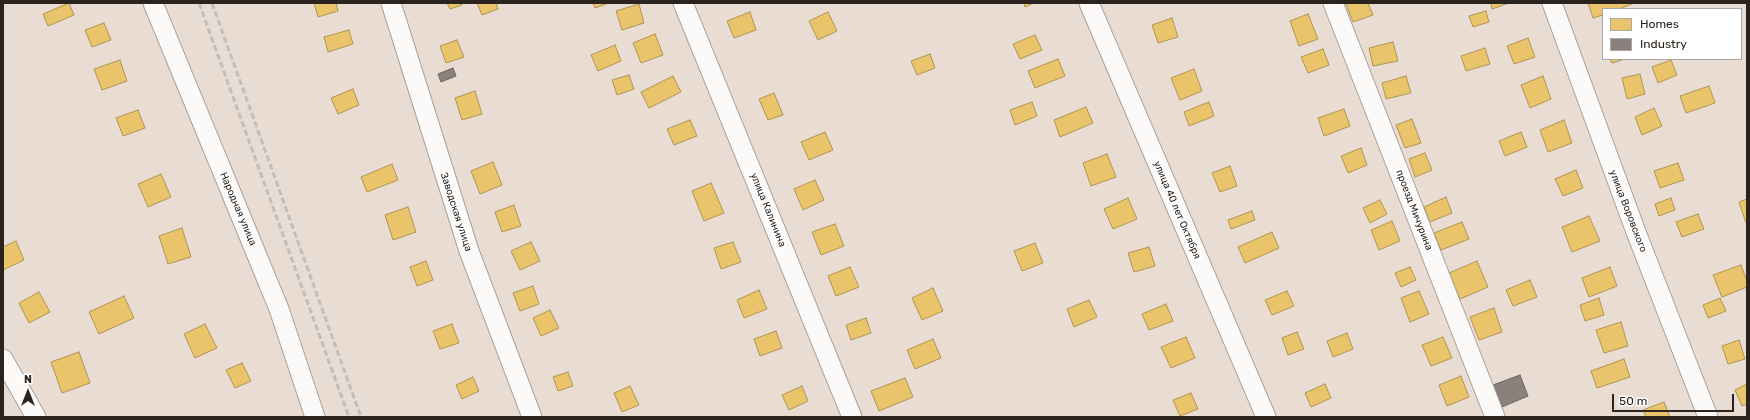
<!DOCTYPE html>
<meta charset="utf-8">
<style>
body{margin:0}
#map{position:relative;width:1750px;height:420px;overflow:hidden;background:#e8dcd3;font-family:Rubik,sans-serif}
canvas{display:block}
.frame{position:absolute;inset:0;border:4px solid #2b231d;pointer-events:none}
.legend{position:absolute;left:1602px;top:8px;width:140px;height:52px;box-sizing:border-box;background:#fff;border:1px solid #aaa7a5;margin:0;padding:5px 7px;list-style:none;font-size:12px;color:#2b231d}
.legend li{display:flex;align-items:center;gap:8px;height:20px}
.legend b{width:20px;border:1px solid #aaa7a5}
.north{position:absolute;left:8px;top:372px;width:40px;height:40px;-webkit-text-stroke:3px #fff;paint-order:stroke;rotate:0deg;font-size:11px;font-weight:700;line-height:16px;text-align:center;color:#2b231d}
.north::after{content:'';display:block;margin:auto;width:14px;height:18px;background:#2b231d;clip-path:polygon(50% 0,100% 100%,50% 72%,0 100%)}
.scale{position:absolute;left:1612px;top:394px;width:122px;height:18px;box-sizing:border-box;border:2px solid #2b231d;border-top:0;padding-left:5px;font-size:12px;line-height:14px;white-space:nowrap;color:#2b231d;-webkit-text-stroke:3px #fff;paint-order:stroke}
</style>
<div id="map">
<canvas width="1750" height="420"></canvas>
<div class="frame"></div>
<ul class="legend">
<li><b style="height:11px;background:#e9c46a"></b>Homes</li>
<li><b style="height:11px;background:#8a817c"></b>Industry</li>
</ul>
<div class="north">N</div>
<div class="scale">50 m</div>
</div>
<script>
const c = document.querySelector('canvas').getContext('2d');
c.lineJoin = 'round';
function paint(path, color) {
  c.fillStyle = color;
  c.fill(path, 'evenodd');
}
function shape(rows) {
  const path = new Path2D();
  for (const r of rows) {
    path.moveTo(r[0], r[1]);
    for (let i = 2; i < r.length; i += 2) path.lineTo(r[i], r[i + 1]);
  }
  return path;
}
function trace(path, color, width, dash) {
  c.strokeStyle = color;
  c.lineWidth = width;
  c.lineCap = dash ? 'butt' : 'round';
  c.setLineDash(dash || []);
  c.stroke(path);
}
function write(font, color, halo, rows, align = 'center') {
  c.font = font + ' Rubik,sans-serif';
  c.lineWidth = 4;
  c.setLineDash([]);
  c.textBaseline = 'middle';
  c.strokeStyle = halo;
  c.fillStyle = color;
  for (const [text, x, y, turn = 0] of rows) {
    c.save();
    c.translate(x, y);
    c.rotate((+turn || 0) * Math.PI / 180);
    c.textAlign = isNaN(turn) ? turn : align;
    if (halo) c.strokeText(text, 0, 0);
    c.fillText(text, 0, 0);
    c.restore();
  }
}
const homes = shape([
 [69,3,74,15,48,26,43,14,69,3],
 [314,3,336,3,338,11,318,17,314,3],
 [447,3,461,3,462,5,450,9,447,3],
 [477,3,496,3,498,9,482,15,477,3],
 [593,3,609,3,595,8,593,3],
 [1024,3,1034,3,1025,7,1024,3],
 [1348,3,1368,3,1373,15,1353,22,1346,4,1348,3],
 [1491,3,1509,3,1492,9,1491,3],
 [1588,3,1632,3,1632,4,1619,9,1603,9,1603,15,1593,18,1588,3],
 [639,4,644,23,622,30,616,11,639,4],
 [1486,11,1489,22,1473,27,1469,16,1486,11],
 [750,12,756,30,734,38,727,21,750,12],
 [828,12,837,31,818,40,809,21,828,12],
 [1308,14,1318,39,1299,46,1290,21,1308,14],
 [1172,18,1178,37,1158,43,1152,25,1172,18],
 [104,23,111,40,92,47,85,30,104,23],
 [349,30,353,44,328,52,324,37,349,30],
 [655,34,663,55,641,63,633,43,655,34],
 [1035,35,1042,50,1020,59,1013,44,1035,35],
 [1528,38,1535,57,1514,64,1507,46,1528,38],
 [457,40,464,57,446,63,440,46,457,40],
 [1393,42,1398,61,1373,66,1369,48,1393,42],
 [615,45,621,61,598,71,591,55,615,45],
 [1485,48,1490,64,1466,71,1461,56,1485,48],
 [1323,49,1329,65,1308,73,1301,57,1323,49],
 [930,54,935,68,917,75,911,61,930,54],
 [1058,59,1065,76,1035,88,1028,71,1058,59],
 [1610,59,1625,59,1612,63,1610,59],
 [120,60,127,81,102,90,94,69,120,60],
 [1671,60,1677,75,1658,83,1652,67,1671,60],
 [1194,69,1202,91,1180,100,1171,78,1194,69],
 [1640,74,1645,94,1627,99,1622,78,1640,74],
 [629,75,634,89,617,95,612,80,629,75],
 [673,76,681,92,649,108,641,92,673,76],
 [1406,76,1411,93,1386,99,1382,83,1406,76],
 [1543,76,1551,99,1530,108,1521,85,1543,76],
 [1709,86,1715,103,1686,113,1680,96,1709,86],
 [353,89,359,105,338,114,331,98,353,89],
 [475,91,482,114,462,120,455,98,475,91],
 [774,93,783,115,768,120,759,99,774,93],
 [1032,102,1037,116,1015,125,1010,110,1032,102],
 [1209,102,1214,116,1189,126,1184,112,1209,102],
 [1086,107,1093,123,1060,137,1054,120,1086,107],
 [1654,108,1662,126,1642,135,1635,117,1654,108],
 [1344,109,1350,126,1324,136,1318,118,1344,109],
 [138,110,145,128,123,136,116,118,138,110],
 [1412,119,1421,143,1405,148,1396,125,1412,119],
 [690,120,697,136,674,145,667,129,690,120],
 [1564,120,1572,143,1548,152,1540,130,1564,120],
 [825,132,833,150,809,160,801,142,825,132],
 [1521,132,1527,147,1505,156,1499,141,1521,132],
 [1361,148,1367,165,1348,173,1341,156,1361,148],
 [1425,153,1432,170,1415,177,1409,159,1425,153],
 [1107,154,1116,177,1091,186,1083,163,1107,154],
 [493,162,502,185,480,194,471,171,493,162],
 [1678,163,1684,180,1660,188,1654,171,1678,163],
 [392,164,398,180,367,192,361,177,392,164],
 [1230,166,1237,186,1220,192,1212,173,1230,166],
 [1576,170,1583,188,1563,196,1555,179,1576,170],
 [161,174,171,197,148,207,138,184,161,174],
 [815,180,824,200,803,210,794,189,815,180],
 [711,183,724,213,704,221,692,191,711,183],
 [1446,197,1452,213,1430,222,1424,207,1446,197],
 [1128,198,1137,219,1113,229,1104,209,1128,198],
 [1671,198,1675,210,1659,216,1655,204,1671,198],
 [1747,199,1747,223,1746,223,1739,202,1747,199],
 [1380,200,1387,214,1370,223,1363,208,1380,200],
 [514,205,521,226,502,232,495,212,514,205],
 [408,207,416,232,393,240,385,215,408,207],
 [1252,211,1255,220,1231,229,1228,220,1252,211],
 [1698,214,1704,229,1682,237,1676,222,1698,214],
 [1589,216,1600,241,1572,252,1562,227,1589,216],
 [1392,221,1400,241,1379,250,1371,230,1392,221],
 [1462,222,1469,239,1441,250,1434,233,1462,222],
 [835,224,844,246,821,255,812,232,835,224],
 [182,228,191,257,168,264,159,236,182,228],
 [1272,232,1279,248,1245,263,1238,247,1272,232],
 [16,241,24,260,3,270,3,247,16,241],
 [531,242,540,261,520,270,511,251,531,242],
 [733,242,741,262,721,269,714,248,733,242],
 [1035,243,1043,263,1022,271,1014,251,1035,243],
 [1149,247,1155,266,1134,272,1128,253,1149,247],
 [426,261,433,280,417,286,410,267,426,261],
 [1477,261,1488,287,1460,299,1449,273,1477,261],
 [1741,265,1747,281,1747,287,1722,297,1713,275,1741,265],
 [850,267,859,287,836,296,828,276,850,267],
 [1410,267,1416,280,1401,287,1395,273,1410,267],
 [1610,267,1617,286,1589,297,1582,278,1610,267],
 [1530,280,1537,297,1513,306,1506,290,1530,280],
 [533,286,539,304,520,311,513,293,533,286],
 [933,288,943,311,922,320,912,298,933,288],
 [759,290,767,309,744,318,737,300,759,290],
 [1287,291,1294,306,1272,315,1265,300,1287,291],
 [1419,291,1429,314,1410,322,1401,298,1419,291],
 [39,292,50,312,29,323,19,303,39,292],
 [124,296,134,318,99,334,89,312,124,296],
 [1599,298,1604,315,1585,321,1580,305,1599,298],
 [1720,298,1726,311,1708,318,1703,305,1720,298],
 [1089,300,1097,317,1074,327,1067,309,1089,300],
 [1166,304,1173,321,1149,330,1142,314,1166,304],
 [1494,308,1502,332,1479,340,1470,317,1494,308],
 [550,310,559,328,541,336,533,318,550,310],
 [866,318,871,333,851,340,846,325,866,318],
 [1621,322,1628,346,1604,353,1596,330,1621,322],
 [205,324,217,348,195,358,184,334,205,324],
 [452,324,459,343,440,349,433,331,452,324],
 [776,331,782,348,760,356,754,339,776,331],
 [1297,332,1304,349,1288,355,1282,338,1297,332],
 [1347,333,1353,349,1333,357,1327,341,1347,333],
 [1186,337,1195,358,1171,368,1161,347,1186,337],
 [1443,337,1452,358,1431,366,1422,345,1443,337],
 [933,339,941,358,915,369,907,350,933,339],
 [1739,340,1745,359,1728,364,1722,346,1739,340],
 [79,352,90,383,62,393,51,362,79,352],
 [1624,359,1630,377,1597,388,1591,371,1624,359],
 [242,363,251,381,235,388,226,370,242,363],
 [568,372,573,386,558,391,553,377,568,372],
 [1461,376,1469,397,1447,406,1439,385,1461,376],
 [473,377,479,391,462,399,456,385,473,377],
 [905,378,913,397,879,411,871,391,905,378],
 [1325,384,1331,398,1311,407,1305,393,1325,384],
 [1747,384,1747,404,1742,406,1735,390,1747,384],
 [630,386,639,405,622,412,614,393,630,386],
 [802,386,808,401,789,410,782,395,802,386],
 [1191,393,1198,409,1180,416,1173,400,1191,393],
 [1664,402,1670,417,1646,417,1643,410,1664,402]
]);
const industry = shape([
 [453,68,456,76,441,82,438,74,453,68],
 [1520,375,1528,396,1502,407,1493,385,1520,375]
]);
const minor = shape([
 [153,3,279,309,315,417],
 [391,3,469,251,532,417],
 [683,3,852,417],
 [1089,3,1266,417],
 [1333,3,1495,417],
 [1552,3,1636,232,1708,417],
 [3,359,36,417]
]);
const rail = shape([
 [199,3,349,417],
 [212,3,361,417]
]);
const streetNames = [
 ["Народная улица",238,209,67],
 ["улица Калинина",768,210,68],
 ["улица 40 лет Октября",1177,210,67],
 ["проезд Мичурина",1414,210,69],
 ["улица Воровского",1628,211,69],
 ["Заводская улица",456,212,72]
];
paint(homes, '#e9c46a');
trace(homes, '#b09453', 1);
paint(industry, '#8a817c');
trace(industry, '#6e6560', 1);
trace(minor, '#aaa19a', 21);
trace(minor, '#fcfaf8', 19);
trace(rail, '#c1bebc', 3, [6, 3]);
write('10px', '#2b231d', '#fff', streetNames);
</script>
